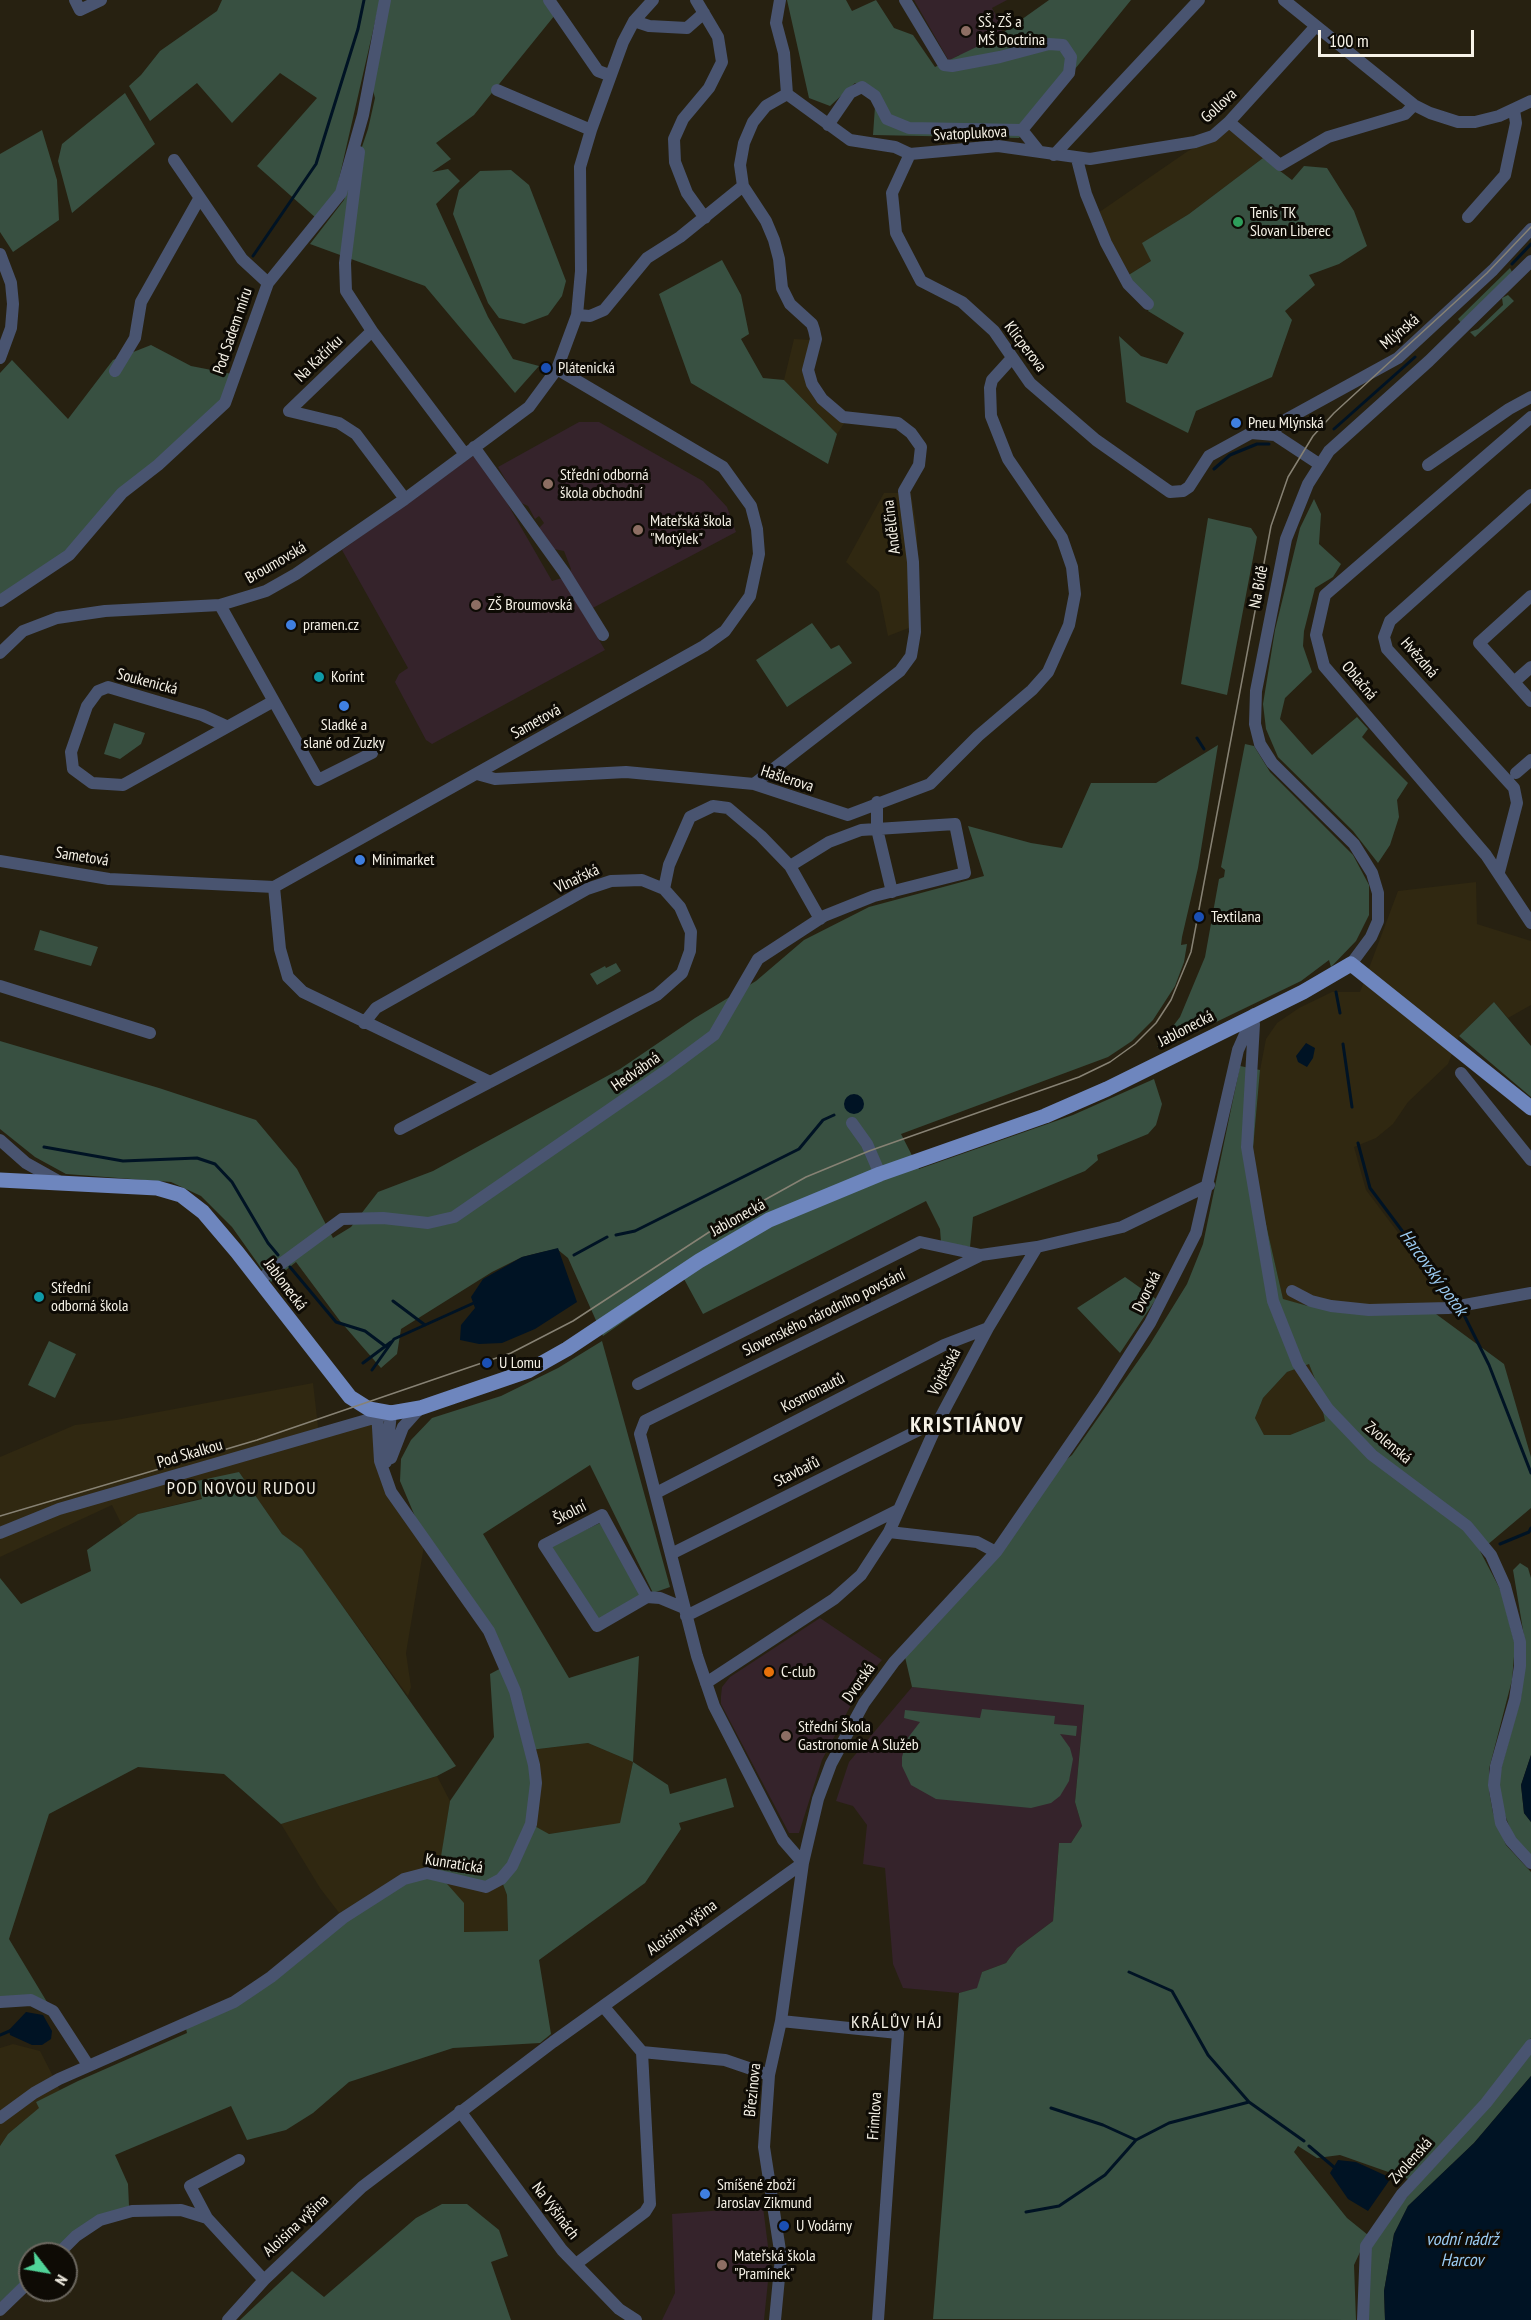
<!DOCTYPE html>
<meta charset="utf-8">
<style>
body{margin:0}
#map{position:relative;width:1531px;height:2320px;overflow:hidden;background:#272111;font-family:"PT Sans Narrow",sans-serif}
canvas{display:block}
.north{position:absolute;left:18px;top:2242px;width:60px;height:60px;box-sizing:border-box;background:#0e0b05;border:2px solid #6b675f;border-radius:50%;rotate:121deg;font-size:16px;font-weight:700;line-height:24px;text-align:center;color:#f6f2e7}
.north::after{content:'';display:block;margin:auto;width:21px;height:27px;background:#50d398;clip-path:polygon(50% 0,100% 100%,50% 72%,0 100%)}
.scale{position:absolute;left:1318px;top:30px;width:156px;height:27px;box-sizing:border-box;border:3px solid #f6f2e7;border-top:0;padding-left:8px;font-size:18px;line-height:21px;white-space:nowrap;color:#f6f2e7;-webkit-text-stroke:4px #0e0b05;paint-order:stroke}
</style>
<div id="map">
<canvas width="1531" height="2320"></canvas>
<div class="north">N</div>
<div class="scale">100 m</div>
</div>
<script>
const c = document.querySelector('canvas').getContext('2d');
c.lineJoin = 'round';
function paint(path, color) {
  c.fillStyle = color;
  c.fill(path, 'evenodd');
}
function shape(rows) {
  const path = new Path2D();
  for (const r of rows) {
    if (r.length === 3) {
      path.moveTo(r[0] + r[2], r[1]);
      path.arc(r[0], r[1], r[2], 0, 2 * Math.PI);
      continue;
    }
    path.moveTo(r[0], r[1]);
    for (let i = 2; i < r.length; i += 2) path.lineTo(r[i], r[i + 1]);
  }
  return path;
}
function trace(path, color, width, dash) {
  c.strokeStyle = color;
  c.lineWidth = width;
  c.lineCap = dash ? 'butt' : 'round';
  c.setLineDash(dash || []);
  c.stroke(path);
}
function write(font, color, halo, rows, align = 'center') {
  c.font = font + ' "PT Sans Narrow",sans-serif';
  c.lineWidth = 6;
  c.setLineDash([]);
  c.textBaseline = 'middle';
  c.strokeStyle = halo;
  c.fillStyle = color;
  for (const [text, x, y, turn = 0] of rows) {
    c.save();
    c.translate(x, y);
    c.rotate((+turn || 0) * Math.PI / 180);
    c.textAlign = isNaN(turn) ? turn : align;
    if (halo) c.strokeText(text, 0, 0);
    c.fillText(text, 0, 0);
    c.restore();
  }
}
const built = shape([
 [1230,129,1263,158,1189,214,1143,243,1151,261,1127,276,1098,213,1188,151],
 [794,339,811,340,806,376,845,422,837,434,784,380],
 [884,493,911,493,917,530,919,624,888,636,879,592,846,562],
 [1476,882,1477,924,1531,941,1531,1005,1508,1018,1494,1002,1459,1036,1448,1064,1408,1102,1393,1124,1376,1138,1354,1147,1366,1190,1452,1304,1308,1306,1283,1300,1260,1198,1253,1149,1260,1070,1266,1039,1277,1023,1299,1008,1332,992,1360,992,1398,891],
 [1309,1363,1317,1384,1325,1421,1290,1435,1264,1435,1255,1418,1263,1398,1287,1372],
 [313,1383,319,1435,376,1418,380,1461,425,1540,406,1653,411,1687,408,1696,302,1550,282,1534,239,1472,202,1498,138,1514,122,1525,112,1505,0,1557,0,1457,75,1425,116,1420],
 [588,1743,633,1762,620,1824,548,1834,531,1824,530,1750],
 [437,1776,450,1801,439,1875,501,1879,507,1895,508,1931,464,1932,343,1918,320,1888,281,1824],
 [13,2044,40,2051,60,2090,36,2102,40,2108,8,2134,0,2146,0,2048]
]);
const education = shape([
 [914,0,1007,0,992,8,1004,29,988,39,989,42,961,58,959,55,949,61],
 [579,422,599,422,703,481,727,507,736,532,589,610,569,574,571,569,564,551,554,549,539,528,544,523,539,516,535,519,528,506,519,502,498,467],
 [473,456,484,463,552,581,562,578,605,650,432,744,426,740,395,682,399,674,408,668,342,550],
 [820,1618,882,1660,864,1680,822,1760,799,1833,789,1833,721,1704,721,1696,722,1687,730,1677],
 [912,1687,1084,1704,1075,1802,1082,1826,1071,1843,1059,1843,1053,1921,1017,1948,1006,1963,982,1972,978,1988,959,1993,903,1988,893,1964,885,1868,863,1864,867,1825,853,1806,836,1801,849,1762],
 [763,2207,770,2262,764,2320,662,2320,675,2293,672,2214]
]);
const green = shape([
 [222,0,380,0,336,192,316,218,257,166,317,98,280,73,232,123,197,83,150,121,129,86,141,75,160,51,217,11],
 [388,0,545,0,555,15,474,115,436,143,451,159,432,172,448,169,460,181,436,204,488,317,513,359,539,366,515,393,425,286,310,244,344,200,368,129,375,98,372,87],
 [787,0,846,0,852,11,876,0,894,28,913,35,935,67,997,37,1049,0,1131,0,1019,138,873,135,876,92,855,83,830,106,809,98],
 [125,93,155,144,72,213,58,161,62,144],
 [42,130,57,180,59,220,13,252,0,232,0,154],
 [1263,158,1292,180,1304,166,1327,168,1354,211,1367,246,1339,264,1309,275,1315,285,1285,311,1292,320,1272,377,1196,411,1188,433,1126,402,1119,336,1141,356,1167,364,1184,333,1148,311,1153,302,1127,276,1151,261,1142,243,1189,214],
 [511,170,529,185,566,281,562,296,548,315,524,324,499,318,488,303,453,214,459,190,480,171],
 [722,260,741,295,749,334,741,339,763,378,784,380,837,434,828,464,691,383,659,294],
 [1510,268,1512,272,1461,323,1458,319],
 [1508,295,1514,301,1475,337,1470,332,1478,329,1503,305,1502,298],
 [151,345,191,366,232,374,222,401,63,556,0,597,0,373,12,360,68,419,113,360],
 [1314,499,1321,514,1319,544,1341,564,1333,577,1315,588,1304,631,1303,646,1312,672,1285,698,1280,719,1312,755,1357,717,1368,729,1362,737,1408,783,1397,800,1399,817,1390,845,1378,863,1353,831,1278,757,1266,729,1263,704,1275,630,1300,528],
 [1208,518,1251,528,1257,537,1227,695,1181,684],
 [812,623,831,649,839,645,852,663,787,707,756,660],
 [114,723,145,733,141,744,120,759,104,754],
 [1245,744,1254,746,1270,772,1353,855,1369,885,1369,915,1356,941,1331,967,1329,960,1301,981,1210,1025,1175,1038,1173,1034,1167,1038,1169,1042,1157,1047,1180,1017,1205,957,1219,879,1224,877,1225,870,1221,867],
 [1218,745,1198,868,1182,937,1181,945,1187,944,1184,962,1175,986,1153,1020,1132,1041,1108,1057,901,1134,919,1169,1073,1115,1154,1079,1162,1104,1156,1125,1148,1134,1097,1155,1098,1160,1085,1171,973,1217,970,1247,941,1242,940,1229,926,1201,703,1314,684,1279,603,1336,568,1258,557,1249,542,1252,522,1257,492,1272,401,1329,397,1354,381,1368,340,1321,296,1262,271,1282,232,1227,201,1196,171,1182,66,1174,35,1157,0,1129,0,1041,159,1088,256,1120,297,1169,333,1238,351,1227,378,1192,433,1171,620,1069,695,1018,756,981,804,940,869,907,984,876,968,826,1031,843,1062,848,1091,783,1156,783],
 [40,930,98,947,91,966,34,950],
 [616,963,621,971,597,985,590,974,605,966,606,968],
 [1494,1002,1531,1046,1531,1097,1459,1036],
 [1240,1066,1260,1070,1253,1149,1260,1198,1283,1299,1308,1306,1436,1314,1504,1364,1531,1457,1531,1508,1480,1551,1501,1591,1515,1645,1512,1680,1489,1769,1489,1791,1493,1813,1506,1845,1531,1872,1531,2038,1508,2071,1411,2180,1340,2155,1317,2158,1298,2146,1294,2152,1347,2218,1368,2235,1354,2265,1356,2320,933,2319,959,1993,977,1988,982,1972,1006,1963,1017,1948,1053,1921,1059,1843,1071,1843,1082,1826,1075,1802,1084,1705,912,1687,905,1657,1062,1463,1072,1455,1150,1344,1187,1284,1203,1244],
 [1309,1364,1317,1384,1325,1421,1290,1435,1264,1435,1255,1418,1263,1398,1287,1372],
 [1125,1277,1156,1299,1120,1353,1077,1308],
 [49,1341,76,1354,55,1398,28,1385],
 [602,1341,670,1587,653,1593,590,1465,483,1534,569,1678,639,1656,633,1762,668,1785,670,1794,726,1778,734,1807,679,1823,681,1829,645,1883,539,1960,551,2034,540,2043,453,2048,349,2082,313,2113,286,2130,247,2140,231,2106,115,2155,128,2184,129,2206,70,2236,51,2254,30,2254,30,2274,0,2302,0,2146,8,2134,39,2108,36,2102,78,2081,187,2033,185,2024,234,2002,404,1879,438,1875,450,1801,494,1737,490,1674,505,1666,425,1540,400,1481,401,1459,411,1440,432,1418,501,1396,558,1368],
 [588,1743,633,1762,620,1823,549,1834,531,1824,530,1750],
 [440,1876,486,1887,501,1879,507,1895,508,1931,464,1932,464,1903],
 [239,1472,282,1534,302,1549,456,1766,437,1776,281,1824,224,1774,138,1767,49,1814,9,1939,47,2002,0,1998,0,1578,21,1604,91,1571,87,1550,138,1514,202,1499,197,1481],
 [600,1523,645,1597,598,1623,550,1546],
 [1520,1563,1528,1568,1531,1578,1531,1755,1521,1785,1524,1813,1531,1822,1531,1858,1516,1842,1508,1823,1501,1804,1499,1776,1521,1697,1526,1648,1513,1570],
 [982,1709,1055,1716,1054,1724,1077,1726,1076,1736,1060,1734,1070,1748,1073,1759,1069,1781,1060,1796,1051,1803,1031,1808,936,1799,911,1785,902,1766,902,1757,907,1739,920,1722,904,1718,905,1710,980,1718],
 [1531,2052,1531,2076,1474,2143,1408,2206,1394,2234,1384,2291,1385,2320,1368,2320,1370,2246,1379,2230],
 [442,2204,467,2204,499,2230,508,2256,491,2262,511,2320,240,2320,292,2271,324,2297,416,2218]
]);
const water = shape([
 [1306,1043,1315,1048,1313,1058,1307,1067,1298,1062,1296,1056],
 [854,1104,10],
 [558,1248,577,1302,535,1329,502,1343,479,1344,460,1340,461,1325,475,1308,471,1297,483,1279,522,1257],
 [1531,1755,1531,1822,1524,1813,1521,1785],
 [26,2012,43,2015,52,2031,51,2039,42,2045,32,2045,10,2035,9,2030],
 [1531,2076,1531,2320,1385,2320,1384,2291,1394,2234,1408,2206,1474,2143],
 [1338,2160,1356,2162,1391,2178,1368,2211,1348,2199,1330,2173]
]);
const stream = shape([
 [253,256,316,164,358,29,364,0],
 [1512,264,1531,244],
 [1334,429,1415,357],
 [1214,469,1230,455,1257,444,1269,444],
 [1197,738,1204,749],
 [1336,992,1340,1013],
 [1343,1044,1352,1107],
 [1358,1143,1370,1188,1457,1304],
 [44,1147,123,1161,197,1158,215,1164,232,1182,268,1243,278,1255],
 [616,1235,635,1231,799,1149,823,1120,834,1115],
 [574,1255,607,1237],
 [290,1267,336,1322,365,1331,385,1346],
 [393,1301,425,1325],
 [1461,1309,1489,1365,1531,1473],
 [363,1363,391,1342],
 [372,1370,394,1339,476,1302],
 [1500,1544,1529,1532,1531,1528],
 [1129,1972,1172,1991,1208,2055,1249,2102,1304,2141],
 [0,2035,12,2030],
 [1051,2108,1103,2125,1136,2140,1169,2123,1249,2102],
 [1309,2146,1335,2168],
 [1026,2212,1059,2206,1105,2175,1136,2140]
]);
const minor = shape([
 [75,0,80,10,101,0],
 [549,0,598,71,609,75],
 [696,0,718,37,722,62,709,88,683,119,674,139,675,162,687,193,705,218],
 [780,0,776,23,784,53,787,94,850,140,895,147,910,154,998,146,1090,159,1195,142,1213,136,1229,122,1316,26],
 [905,0,944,65,952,66,1000,57,1049,44,1063,45,1071,57,1069,73,1022,130,1038,150],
 [1284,0,1414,105,1430,113,1458,122,1475,122,1499,116,1531,101],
 [634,21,649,26,687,28,704,13],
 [497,90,591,130],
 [1229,122,1280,165,1328,137,1405,114,1414,105],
 [828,125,850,93,862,87,875,96,887,119,909,128,1022,130],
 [359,152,345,263,346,291,372,331],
 [910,154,892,193,896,233,921,281,962,302,994,331,1030,383,1096,440,1170,492,1183,491,1189,487,1209,456,1251,433,1275,435,1319,464],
 [1054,155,1199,0],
 [1077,159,1086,194,1106,243,1128,284,1148,304],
 [174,160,242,259,268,283],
 [1468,217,1505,175,1516,123,1514,110],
 [0,254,11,283,13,304,11,328,0,358],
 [577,315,590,316,604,310,647,258,680,237,743,186],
 [115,371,135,338,141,302,199,199],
 [1531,417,1325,595,1316,635,1324,666,1486,855,1531,923],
 [1270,433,1287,419,1398,358,1493,270,1531,229],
 [474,447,564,572,603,635],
 [1428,465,1509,409,1531,397],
 [405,499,356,434,339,423,289,411,372,331,464,453],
 [1531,596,1479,643,1531,701],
 [0,601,69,555,122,493,158,465,225,403,268,283,341,193,363,115,385,0],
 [220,605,318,780,372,753],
 [0,653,23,631,57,618,105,611,220,605,266,591,296,574,405,499,529,407,557,369,577,315,581,271,580,167,591,130,623,42,634,21,653,0],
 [1514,682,1531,667],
 [226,726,202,715,108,687,98,691,87,706,71,752,73,769,92,783,123,785,272,702],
 [1516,773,1531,760],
 [477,774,495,779,626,772,754,784,848,815,930,784,978,736,1032,690,1048,672,1069,625,1075,594,1072,567,1062,538,1008,459,991,416,990,388,992,380,1012,358],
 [754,784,900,671,911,656,915,632,913,562,904,491,919,465,921,447,911,433,898,423,843,417,822,399,812,384,808,370,816,339,814,330,812,324,790,304,782,288,779,259,774,240,766,221,743,186,740,165,744,143,753,122,766,106,787,94],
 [877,802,877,829,892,892],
 [0,861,109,879,274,887,704,646,725,631,750,596,759,554,757,529,751,506,723,467,557,369],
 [1499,872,1517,803,1514,788,1387,649,1384,637,1390,621,1531,495],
 [274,887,280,949,288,977,303,992,490,1082],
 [664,889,669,865,690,817,713,806,728,808,761,836,790,866,820,919],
 [1351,964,1371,937,1378,921,1378,893,1372,873,1354,844,1272,763,1260,744,1255,724,1256,691,1286,539,1308,484,1329,451,1429,361,1531,261],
 [0,986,150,1033],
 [364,1023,376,1008,587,889,611,881,642,880,664,889,680,907,691,932,690,951,682,973,657,995,400,1129],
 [1254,1024,1247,1147,1273,1301,1298,1364,1328,1409,1372,1455,1467,1526,1491,1555,1505,1586,1520,1642,1520,1666,1515,1699,1496,1766,1494,1785,1501,1823,1511,1841,1531,1863],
 [1461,1073,1531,1160],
 [852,1123,867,1144,880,1174],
 [0,1140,26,1163,60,1182],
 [259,1280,342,1219,383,1218,428,1223,454,1217,667,1070,714,1035,758,959,824,916,874,896,965,873,955,824,861,830,829,842,790,866],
 [1292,1291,1311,1301,1331,1306,1369,1310,1448,1308,1531,1293],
 [638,1384,920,1242,981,1255],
 [391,1458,403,1427,420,1408],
 [656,1493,944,1345,988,1328],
 [889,1532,977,1542,996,1552],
 [0,1533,59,1509,391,1413,386,1462],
 [671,1554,939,1420],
 [647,1597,602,1515,544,1545,597,1626,647,1597,660,1598,684,1608],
 [686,1616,898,1510],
 [706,1683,834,1599,861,1575,889,1532,939,1420,988,1328,1037,1247,1122,1227,1209,1185],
 [803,1863,783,1840,714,1706,697,1656,640,1434,645,1421,981,1255,1037,1247],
 [0,2002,31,2000,53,2011,88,2065],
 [603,2006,642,2052,725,2060,769,2075],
 [781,2021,898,2033,878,2320],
 [460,2111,562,2250,619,2309,636,2320],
 [0,2118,34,2093,59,2079,234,2002,271,1977,343,1918,404,1879,427,1873,486,1887,501,1879,512,1866,531,1824,536,1783,534,1765,515,1691,489,1631,391,1492,380,1461,377,1411],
 [207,2218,190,2186,239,2160],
 [58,2254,76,2236,100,2220,132,2211,181,2210,207,2218,264,2280],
 [576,2264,645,2212,650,2204,642,2052],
 [0,2310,30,2281],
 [228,2320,264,2280,362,2187,553,2042,803,1863],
 [775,2320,781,2257,764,2147,769,2075,781,2021,803,1863,818,1799,831,1764,864,1703,894,1662,996,1552,1102,1398,1150,1323,1196,1233,1238,1050,1254,1014],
 [1363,2320,1366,2246,1402,2194,1486,2103,1531,2045]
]);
const major = shape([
 [0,1180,157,1188,181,1195,203,1212,237,1252,350,1397,369,1409,391,1413,420,1408,528,1371,567,1349,699,1261,769,1220,880,1174,1045,1116,1107,1089,1303,992,1351,964,1531,1108]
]);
const tram = shape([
 [0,1516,257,1440,511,1353,573,1321,723,1223,806,1177,869,1151,1079,1077,1110,1062,1135,1044,1156,1023,1171,1000,1191,952,1271,526,1288,477,1313,436,1334,413,1487,273,1531,227]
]);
const markers = [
 [966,31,6,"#8d6e63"],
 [1238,222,6,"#2e9e5b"],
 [546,368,6,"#1a4fb4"],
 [1236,423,6,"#3f7fe0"],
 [548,484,6,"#8d6e63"],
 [638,530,6,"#8d6e63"],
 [476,605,6,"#8d6e63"],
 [291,625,6,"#3f7fe0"],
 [319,677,6,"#0f9aa8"],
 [344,706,6,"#3f7fe0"],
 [360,860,6,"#3f7fe0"],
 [1199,917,6,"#1a4fb4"],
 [39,1297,6,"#0f9aa8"],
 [487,1363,6,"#1a4fb4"],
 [769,1672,6,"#e8710a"],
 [786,1736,6,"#8d6e63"],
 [705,2194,6,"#3f7fe0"],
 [784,2226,6,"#1a4fb4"],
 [722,2265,6,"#8d6e63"]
];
const poiNames = [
 ["SŠ, ZŠ a",978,22],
 ["MŠ Doctrina",978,40],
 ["Tenis TK",1250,213],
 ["Slovan Liberec",1250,231],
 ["Plátenická",558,368],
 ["Pneu Mlýnská",1248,423],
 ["Střední odborná",560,475],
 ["škola obchodní",560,493],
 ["Mateřská škola",650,521],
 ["\"Motýlek\"",650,539],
 ["ZŠ Broumovská",488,605],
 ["pramen.cz",303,625],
 ["Korint",331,677],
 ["Sladké a",344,725,"center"],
 ["slané od Zuzky",344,743,"center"],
 ["Minimarket",372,860],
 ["Textilana",1211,917],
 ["Střední",51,1288],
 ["odborná škola",51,1306],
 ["U Lomu",499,1363],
 ["C-club",781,1672],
 ["Střední Škola",798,1727],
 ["Gastronomie A Služeb",798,1745],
 ["Smíšené zboží",717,2185],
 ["Jaroslav Zikmund",717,2203],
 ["U Vodárny",796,2226],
 ["Mateřská škola",734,2256],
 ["\"Pramínek\"",734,2274]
];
const streetNames = [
 ["Gollova",1219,106,-43],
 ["Svatoplukova",970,134,-3],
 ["Pod Sadem míru",233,331,-71],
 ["Mlýnská",1400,332,-40],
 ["Klicperova",1025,347,53],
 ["Na Kačírku",319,359,-44],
 ["Andělčina",892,527,-97],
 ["Broumovská",276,563,-30],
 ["Na Bídě",1259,587,-79],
 ["Hvězdná",1419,658,49],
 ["Oblačná",1359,681,50],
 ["Soukenická",147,682,15],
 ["Sametová",536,722,-29],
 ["Hašlerova",787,779,18],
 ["Sametová",82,857,9],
 ["Vlnařská",577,879,-25],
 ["Jablonecká",1186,1029,-27],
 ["Hedvábná",636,1072,-35],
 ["Jablonecká",738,1218,-29],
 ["Jablonecká",285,1285,53],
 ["Dvorská",1147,1292,-63],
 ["Slovenského národního povstání",824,1313,-26],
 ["Vojtěšská",945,1372,-62],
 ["Kosmonautů",813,1393,-27],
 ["Zvolenská",1388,1443,40],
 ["Pod Skalkou",190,1454,-16],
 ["Stavbařů",797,1472,-27],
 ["Školní",570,1513,-27],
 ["Dvorská",859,1683,-55],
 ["Kunratická",454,1864,9],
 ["Aloisina výšina",682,1928,-36],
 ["Březinova",753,2090,-84],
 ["Frimlova",875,2116,-86],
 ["Zvolenská",1411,2161,-48],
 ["Na Výšinách",555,2211,53],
 ["Aloisina výšina",296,2226,-43]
];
const waterNames = [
 ["Harcovský potok",1433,1273,54],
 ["vodní nádrž",1462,2240],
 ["Harcov",1462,2261]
];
const neighbourhoodNames = [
 ["POD NOVOU RUDOU",242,1489],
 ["KRÁLŮV HÁJ",897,2023]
];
const districtNames = [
 ["KRISTIÁNOV",967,1426]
];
paint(built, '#302811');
paint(education, '#35232b');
paint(green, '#385041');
paint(water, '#001324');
trace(stream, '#001324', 3);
trace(minor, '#495470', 12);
trace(major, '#6e86be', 15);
trace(tram, '#878274', 1.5);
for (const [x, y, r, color] of markers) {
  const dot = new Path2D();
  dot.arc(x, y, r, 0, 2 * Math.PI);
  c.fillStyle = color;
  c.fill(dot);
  trace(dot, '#0e0b05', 2);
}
write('16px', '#f6f2e7', '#0e0b05', poiNames, 'left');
write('16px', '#f6f2e7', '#0e0b05', streetNames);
write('italic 18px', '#9acaf1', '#0e0b05', waterNames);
c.letterSpacing = '1.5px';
write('18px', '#f6f2e7', '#0e0b05', neighbourhoodNames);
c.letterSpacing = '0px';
c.letterSpacing = '1.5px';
write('bold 22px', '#f6f2e7', '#0e0b05', districtNames);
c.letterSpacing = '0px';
</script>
